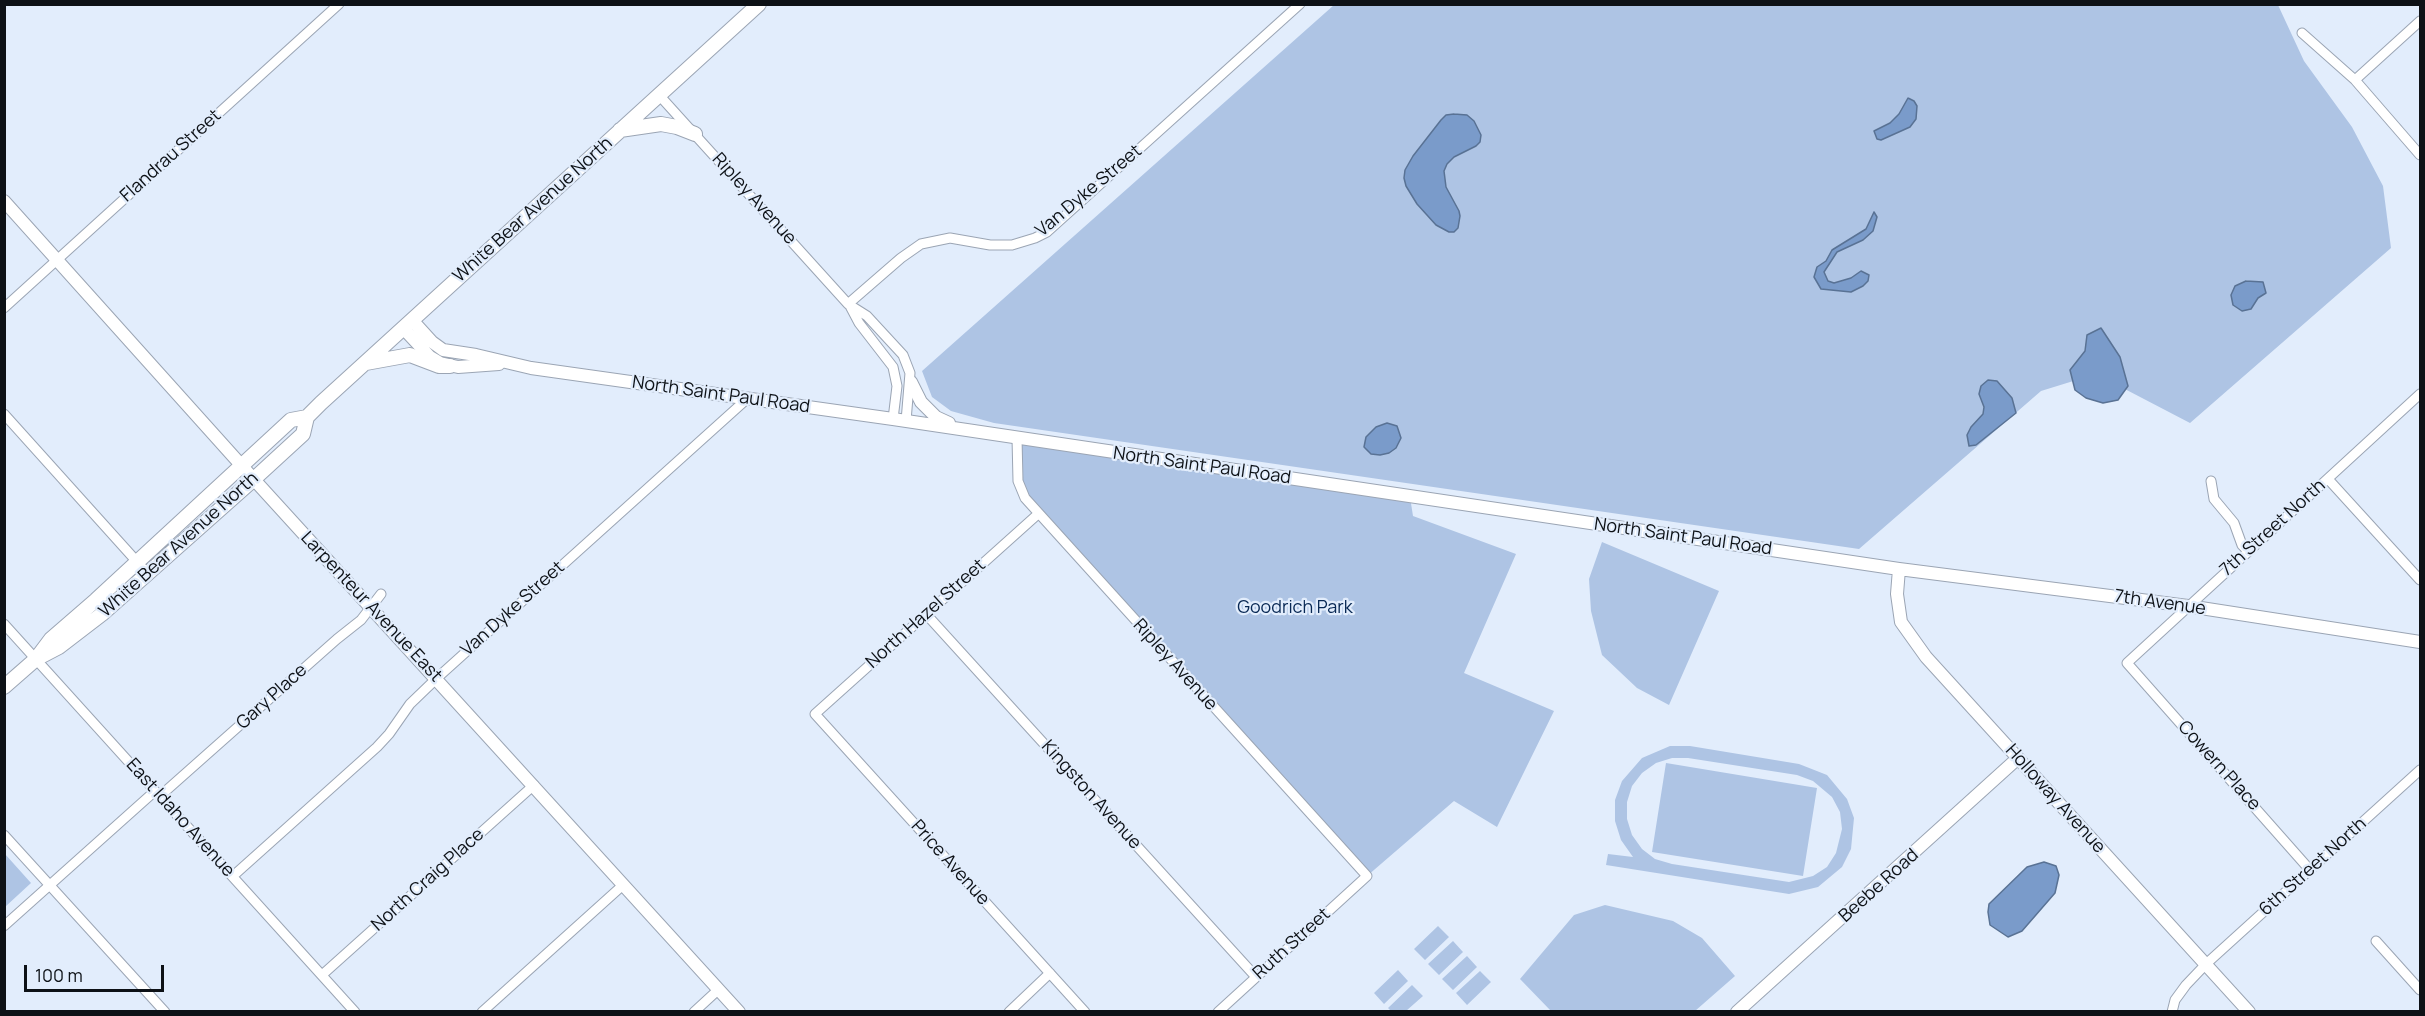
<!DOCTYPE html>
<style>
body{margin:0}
#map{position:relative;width:2425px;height:1016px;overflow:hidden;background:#e2edfc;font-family:Manrope,sans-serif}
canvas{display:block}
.frame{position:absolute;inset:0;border:6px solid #0d1116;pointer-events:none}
.scale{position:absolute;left:24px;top:965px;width:140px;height:27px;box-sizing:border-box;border:3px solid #0d1116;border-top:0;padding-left:8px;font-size:18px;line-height:21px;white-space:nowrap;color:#0d1116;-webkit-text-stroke:4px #e2edfc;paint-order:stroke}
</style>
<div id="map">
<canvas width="2425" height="1016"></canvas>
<div class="frame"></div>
<div class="scale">100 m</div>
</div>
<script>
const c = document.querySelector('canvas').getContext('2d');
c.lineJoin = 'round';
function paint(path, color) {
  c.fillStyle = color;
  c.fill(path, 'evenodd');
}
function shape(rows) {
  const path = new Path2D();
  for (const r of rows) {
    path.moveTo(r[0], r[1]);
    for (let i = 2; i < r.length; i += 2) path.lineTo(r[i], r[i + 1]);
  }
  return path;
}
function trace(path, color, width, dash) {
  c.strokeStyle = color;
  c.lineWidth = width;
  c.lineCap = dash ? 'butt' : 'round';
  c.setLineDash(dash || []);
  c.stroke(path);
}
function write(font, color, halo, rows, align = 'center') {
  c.font = font + ' Manrope,sans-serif';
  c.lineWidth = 4.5;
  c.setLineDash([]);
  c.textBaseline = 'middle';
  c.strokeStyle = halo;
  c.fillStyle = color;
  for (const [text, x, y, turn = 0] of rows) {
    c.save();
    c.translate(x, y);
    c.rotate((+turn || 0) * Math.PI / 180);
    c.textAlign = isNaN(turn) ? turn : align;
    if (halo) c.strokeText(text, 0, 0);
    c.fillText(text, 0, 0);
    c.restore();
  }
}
const green = shape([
 [1334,5,2278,5,2304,61,2352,127,2383,186,2391,248,2190,423,2096,374,2041,391,1859,549,994,423,951,411,932,397,922,371],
 [1017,438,1410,497,1413,516,1516,554,1464,673,1554,711,1497,827,1454,801,1367,876,1038,514,1018,481],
 [1602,542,1719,591,1669,705,1637,688,1602,655,1591,611,1589,579],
 [1670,746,1690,746,1799,764,1827,775,1847,799,1854,818,1851,849,1842,867,1818,887,1789,894,1606,865,1608,854,1633,857,1621,840,1615,821,1615,800,1622,781,1642,758],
 [1672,758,1688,758,1797,775,1813,781,1832,797,1840,812,1842,829,1836,853,1827,867,1813,876,1789,882,1672,864,1655,859,1642,849,1632,835,1627,819,1627,802,1632,786,1642,773,1656,763],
 [1666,763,1817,788,1803,876,1652,852],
 [5,854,31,883,5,907],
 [1605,905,1673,921,1702,938,1735,976,1695,1011,1551,1011,1520,979,1574,915],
 [1438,926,1449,937,1425,960,1414,949],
 [1453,941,1463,952,1439,975,1428,964],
 [1467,956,1477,967,1453,990,1442,979],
 [1398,970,1408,981,1384,1004,1374,993],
 [1480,971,1491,982,1467,1005,1456,993],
 [1412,985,1423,996,1406,1011,1391,1011,1388,1008]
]);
const water = shape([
 [1908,98,1914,101,1917,106,1916,119,1910,127,1881,140,1877,139,1874,131,1890,123,1899,114,1908,98],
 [1454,114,1467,115,1474,121,1481,135,1480,142,1476,146,1454,157,1447,164,1444,171,1446,187,1459,211,1460,216,1458,228,1454,232,1449,232,1436,225,1417,204,1406,186,1404,178,1405,170,1413,156,1441,120,1446,115,1454,114],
 [1874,212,1877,217,1873,231,1863,240,1837,252,1824,272,1828,281,1834,283,1851,278,1861,271,1869,275,1868,281,1863,286,1851,292,1821,289,1814,277,1817,267,1826,261,1832,250,1866,229,1874,212],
 [2246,281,2263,282,2266,293,2258,298,2251,309,2242,311,2233,305,2231,295,2235,286,2246,281],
 [2101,328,2120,357,2128,386,2118,400,2103,403,2086,398,2075,390,2070,370,2085,351,2087,335,2101,328],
 [1988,380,1997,381,2012,398,2016,413,1976,445,1969,446,1967,435,1971,427,1983,414,1984,407,1979,394,1981,386,1988,380],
 [1387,423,1397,426,1401,438,1396,448,1389,453,1380,455,1371,454,1364,447,1366,437,1376,427,1387,423],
 [2044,862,2056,866,2059,875,2055,893,2022,931,2008,937,1990,925,1988,912,1989,904,2027,867,2044,862]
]);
const minor = shape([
 [2302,33,2355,80,2420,155],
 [2355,80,2420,21],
 [659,95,848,304,867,316,903,355,910,373,906,421],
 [848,304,901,258,921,244,950,238,990,245,1012,245,1035,238,1047,232,1300,4],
 [850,306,859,323,893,367,897,386,893,419],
 [4,308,339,4],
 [4,414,148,574],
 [1017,438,1018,481,1025,498,1367,876,1218,1012],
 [2328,479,2420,580],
 [2211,481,2214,499,2234,523,2242,545,2248,551],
 [1038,514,815,714,1085,1012],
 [926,614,1256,977],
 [4,624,355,1012],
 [160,796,337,639,361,620,381,594],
 [4,835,165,1012],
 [2310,870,2127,663,2420,394],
 [233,876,377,747,389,734,410,704,437,678,748,398],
 [4,926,155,791],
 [2376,941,2420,990],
 [322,975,534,785],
 [482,1012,623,885],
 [694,1012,719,989],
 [1009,1012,1050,973],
 [2172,1012,2175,1000,2186,985,2206,964,2420,770]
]);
const tertiary = shape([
 [4,201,259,485,739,1012],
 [412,320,432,342,443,350,476,355,531,368,893,419,1899,569,2188,606,2420,642],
 [403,328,430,357,440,363,458,367,499,364],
 [911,382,921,402,936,417,949,423],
 [1899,569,1897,594,1901,622,1926,657,2249,1012],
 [1737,1012,2018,758]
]);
const secondary = shape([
 [620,130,661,124,677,127,695,134],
 [366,363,410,355,439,366,450,366],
 [36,659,59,647,102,614,254,479,303,434,307,417,321,403,759,4],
 [4,687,36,659,51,639,96,600,291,420,307,417]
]);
const streetNames = [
 ["Flandrau Street",171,156,-42],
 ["Van Dyke Street",1089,191,-40],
 ["Ripley Avenue",754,199,48],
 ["White Bear Avenue North",533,210,-42],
 ["North Saint Paul Road",721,395,8],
 ["North Saint Paul Road",1202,466,8],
 ["7th Street North",2273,528,-42],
 ["North Saint Paul Road",1683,537,8],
 ["White Bear Avenue North",179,545,-42],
 ["7th Avenue",2160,603,8],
 ["Larpenteur Avenue East",371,607,47],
 ["Van Dyke Street",513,609,-42],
 ["North Hazel Street",926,614,-42],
 ["Ripley Avenue",1175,665,48],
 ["Gary Place",272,697,-42],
 ["Cowern Place",2219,766,48],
 ["Kingston Avenue",1091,795,48],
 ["Holloway Avenue",2055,799,48],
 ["East Idaho Avenue",180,818,48],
 ["Price Avenue",950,863,48],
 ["6th Street North",2313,867,-42],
 ["North Craig Place",428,880,-42],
 ["Beebe Road",1879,886,-42],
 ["Ruth Street",1292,944,-42]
];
const parkNames = [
 ["Goodrich Park",1295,608]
];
paint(green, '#aec4e4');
paint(water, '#7a9bca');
trace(water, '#597294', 1.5);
trace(minor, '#9ba5b4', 11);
trace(tertiary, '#9ba5b4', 14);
trace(secondary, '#9ba5b4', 16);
trace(minor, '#fff', 9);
trace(tertiary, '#fff', 12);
trace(secondary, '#fff', 14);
write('18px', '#0d1116', '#e2edfc', streetNames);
write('18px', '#082854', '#e2edfc', parkNames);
</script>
